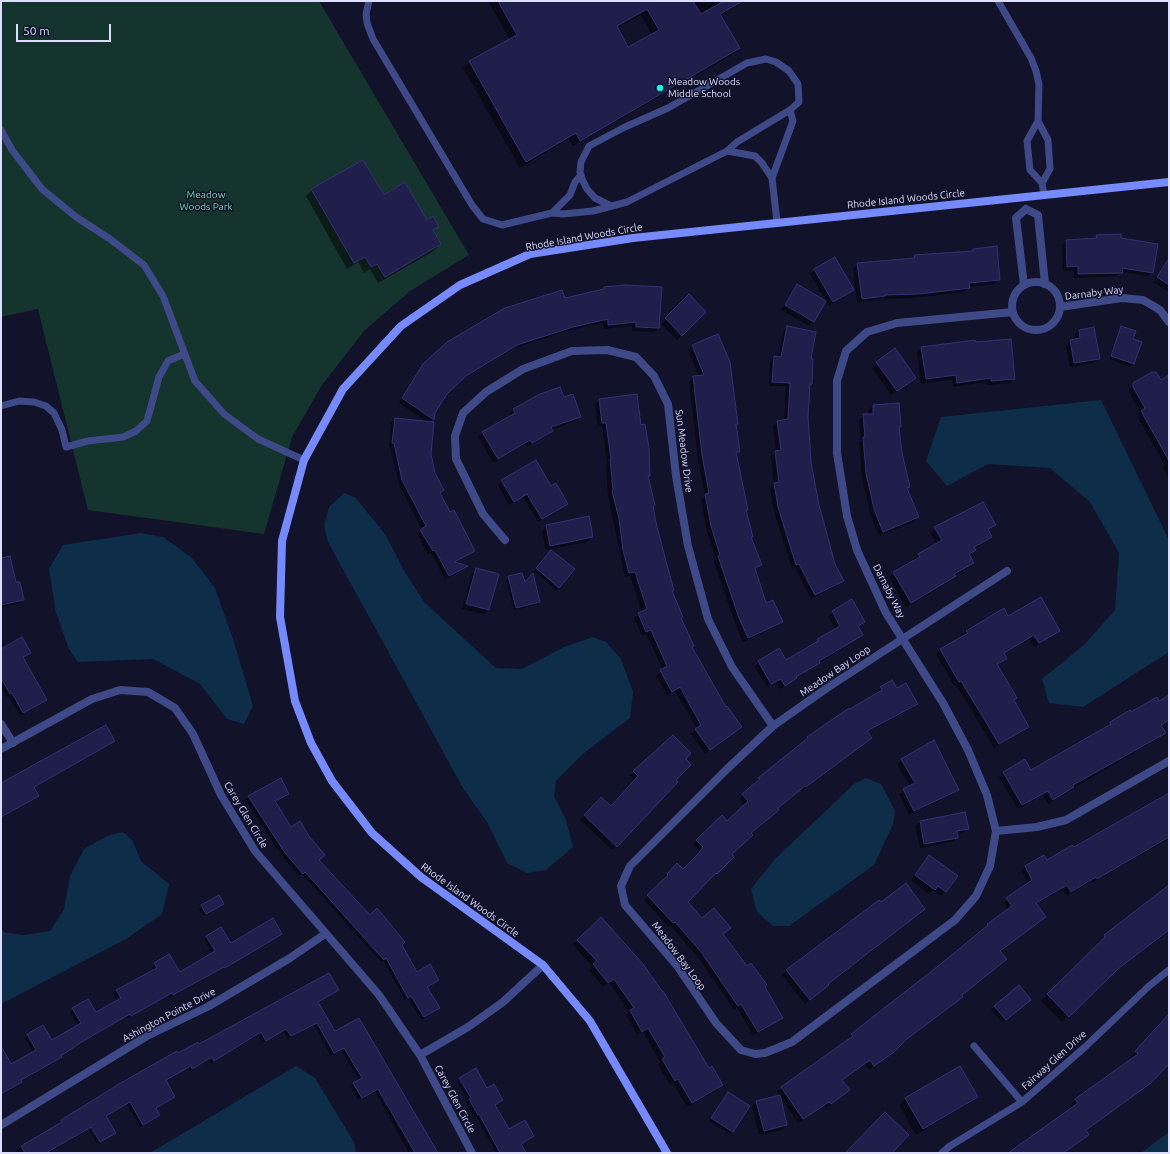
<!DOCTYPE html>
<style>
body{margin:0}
#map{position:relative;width:1170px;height:1154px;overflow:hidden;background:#12122b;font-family:Ubuntu,sans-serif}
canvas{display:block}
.frame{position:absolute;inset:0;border:2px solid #dcdefe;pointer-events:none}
.scale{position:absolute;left:16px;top:24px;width:95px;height:18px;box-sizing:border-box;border:2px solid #dcdefe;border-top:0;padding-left:5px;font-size:12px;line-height:14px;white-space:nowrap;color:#dcdefe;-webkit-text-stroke:3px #12122b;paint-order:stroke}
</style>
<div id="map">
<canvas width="1170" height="1154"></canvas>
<div class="frame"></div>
<div class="scale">50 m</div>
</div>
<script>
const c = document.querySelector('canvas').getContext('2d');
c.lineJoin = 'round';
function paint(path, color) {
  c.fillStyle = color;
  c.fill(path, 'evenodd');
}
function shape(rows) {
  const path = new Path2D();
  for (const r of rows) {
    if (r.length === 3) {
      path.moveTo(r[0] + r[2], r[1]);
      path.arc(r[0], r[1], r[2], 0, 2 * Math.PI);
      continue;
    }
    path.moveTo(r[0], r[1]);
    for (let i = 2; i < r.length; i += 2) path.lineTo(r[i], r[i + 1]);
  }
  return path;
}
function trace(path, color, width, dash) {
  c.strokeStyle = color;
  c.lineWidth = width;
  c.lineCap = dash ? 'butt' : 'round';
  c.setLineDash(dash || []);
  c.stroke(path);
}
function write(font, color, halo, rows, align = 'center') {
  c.font = font + ' Ubuntu,sans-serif';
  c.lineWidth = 3;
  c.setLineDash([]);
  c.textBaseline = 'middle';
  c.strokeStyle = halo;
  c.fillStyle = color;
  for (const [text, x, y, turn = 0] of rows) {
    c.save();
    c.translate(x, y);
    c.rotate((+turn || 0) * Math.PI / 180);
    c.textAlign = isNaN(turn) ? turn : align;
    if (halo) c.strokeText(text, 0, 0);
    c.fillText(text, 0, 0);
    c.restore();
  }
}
const green = shape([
 [1,1,319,1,469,255,410,291,364,331,322,385,292,437,264,534,88,510,38,309,1,317]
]);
const water = shape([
 [1101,400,1169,540,1169,652,1083,707,1049,703,1042,679,1084,645,1115,610,1119,553,1090,502,1050,468,988,464,947,486,926,461,941,417],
 [344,493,355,497,385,534,406,574,425,603,496,668,522,669,564,647,593,637,606,642,621,659,633,692,630,718,584,753,556,781,554,796,566,820,573,847,546,870,527,873,507,863,487,822,463,788,328,542,324,526,329,507],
 [141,533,163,537,191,557,215,588,234,642,253,706,244,724,227,719,200,684,153,659,78,662,69,649,56,613,49,569,63,545],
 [866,778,881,784,895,811,893,824,874,865,789,926,773,926,757,912,751,889,775,859,854,784],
 [123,832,132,840,141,861,169,884,162,914,126,939,1,1004,1,929,6,933,24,935,50,931,64,909,70,876,84,849,107,836],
 [296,1066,315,1078,354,1142,356,1153,150,1153],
 [1169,1132,1169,1153,1141,1153]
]);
const shadow = shape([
 [488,1,746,1,720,16,739,48,732,55,573,146,569,139,520,168,463,68,470,62,510,40],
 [641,15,652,35,628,48,617,28],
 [312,190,383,196,438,227,433,232,440,244,434,251,378,283,370,269,364,273,358,262,347,269,306,196],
 [1097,236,1120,239,1152,272,1148,276,1122,272,1117,276,1074,278,1074,270,1063,271,1062,245,1066,241,1094,239],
 [973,250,999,280,994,284,968,287,964,292,914,298,881,299,857,303,853,269,858,264,912,259,915,256,971,252],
 [1169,257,1169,292,1153,282],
 [815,269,853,290,829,306,810,274],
 [797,286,813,321,809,326,781,310],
 [689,296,705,312,677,340,661,324],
 [564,299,658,328,654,332,632,331,632,326,604,329,603,323,567,331,512,349,461,380,446,394,434,413,433,419,430,422,430,454,434,474,443,490,439,494,450,514,474,550,454,563,466,566,463,570,445,579,431,553,428,555,417,534,422,530,399,484,390,447,389,447,391,423,395,419,427,422,399,403,419,370,448,343],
 [787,327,810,359,811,383,808,386,807,417,810,462,818,505,834,564,843,580,838,585,811,599,795,568,792,569,774,511,770,488,774,484,771,456,776,452,773,426,777,422,784,421,786,386,769,386,770,362,774,357,778,358,783,331],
 [1122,327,1132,340,1133,364,1130,367,1109,359,1119,330],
 [1079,331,1099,359,1094,363,1070,367,1066,346,1071,341,1076,340,1075,335],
 [718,335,737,423,736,425,739,451,736,454,747,509,745,511,752,536,750,538,761,565,754,570,766,604,782,622,777,626,743,642,735,623,714,562,716,560,707,531,701,500,705,496,698,459,689,382,693,377,699,377,688,350,692,346],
 [921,348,1014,378,1010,383,987,385,986,382,953,387,952,379,921,384,917,352],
 [895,350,915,378,891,395,872,368],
 [1169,380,1169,480,1163,467,1165,466,1137,416,1140,412,1129,392,1129,389,1134,384],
 [563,398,580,417,575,421,551,430,547,435,527,446,525,444,493,463,478,437,483,432,510,417,509,414,513,410],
 [599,400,649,476,647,477,654,505,653,507,656,527,673,590,671,592,680,619,691,647,725,709,741,727,705,754,691,734,697,729,675,691,667,695,656,676,663,670,646,634,642,636,634,618,642,612,630,576,625,577,608,496,606,465,607,463,602,426,598,427,595,405],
 [873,406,900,427,898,429,901,453,909,487,907,489,918,517,914,522,879,536,870,514,862,478,859,443,861,441,859,420,864,415,869,415,868,410],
 [502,481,550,488,566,504,538,522,523,497,509,505,498,485],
 [995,525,988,531,991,537,974,549,975,550,969,555,973,563,969,567,954,576,950,581,906,607,889,577,915,561,914,559,918,554,937,544,930,533,935,528],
 [546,526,592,537,587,542,546,550,542,531],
 [549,554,559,587,556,590,534,571],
 [1,559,23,599,20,603,1,607],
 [476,569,488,610,484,614,462,609,472,574],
 [509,577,539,602,536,605,514,610,506,580],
 [852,601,864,622,857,627,862,635,780,689,776,682,767,687,754,666,779,650,786,661,836,630,828,616],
 [1008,617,1059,631,1034,647,1029,639,1004,654,1006,658,997,666,1013,701,1028,726,1023,731,994,748,956,685,954,686,936,654,967,632],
 [1,637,5,648,30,652,23,658,45,700,20,716,9,696,7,697,1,687],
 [892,682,897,690,917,703,913,708,867,732,867,742,802,791,800,789,777,809,730,854,733,857,686,902,764,987,781,1018,753,1036,737,1007,734,1010,697,956,670,925,669,927,644,900,665,880,663,878,677,864,683,870,700,852,693,845,722,816,727,822,744,806,739,799,756,784,755,783,759,779,808,738,849,709,850,710,877,694,881,688],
 [1169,696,1169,721,1160,726,1164,733,1160,737,1048,804,1043,795,1018,809,999,777,1004,772,1031,771,1130,712,1131,713,1159,702],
 [114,741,33,788,34,799,1,818,1,784],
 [684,759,675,780,677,782,612,850,580,820,601,798,610,807,634,781,630,776,634,772],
 [902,760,958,789,953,794,909,815,899,794,910,787,897,764],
 [288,793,274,802,290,828,370,916,401,945,416,973,438,980,427,988,438,1008,436,1011,421,1020,408,998,405,1000,383,960,381,962,302,874,299,876,282,856,246,800,249,797],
 [1169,794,1169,839,1092,883,1091,881,1066,896,1063,889,1036,904,1045,917,999,952,957,1001,869,1070,865,1064,842,1080,849,1090,844,1094,826,1108,824,1105,798,1123,777,1092,848,1040,852,1035,1008,910,1003,903,1028,884,1021,871,1025,867,1044,857,1046,861,1073,849],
 [964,813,968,828,963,833,957,834,957,837,952,842,920,848,915,826,920,822],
 [925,861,945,891,941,896,933,890,929,894,911,880],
 [1169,887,1169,931,1111,975,1062,1022,1041,1001,1099,944,1098,942,1104,936],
 [879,901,894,931,872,951,827,984,805,1004,782,975],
 [223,904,203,916,199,909,202,906],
 [601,919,722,1085,717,1090,687,1107,673,1083,670,1085,658,1065,660,1062,643,1032,637,1035,626,1015,629,1012,609,983,603,987,589,970,592,966,573,945],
 [207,936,230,944,278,936,222,970,221,969,170,998,168,996,127,1018,126,1017,76,1046,57,1060,20,1081,18,1085,1,1095,1,1062,11,1065,33,1052,25,1038,28,1035,43,1026,51,1041,78,1026,70,1012,73,1009,96,1014,118,1001,113,994,116,991,154,971,152,967,155,964,179,973,212,954,204,939],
 [1019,986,1027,1003,1002,1022,991,1009],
 [338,990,317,1003,335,1033,437,1153,409,1153,375,1091,358,1100,351,1086,359,1080,341,1050,331,1056,314,1025,287,1039,283,1031,263,1043,258,1035,211,1063,209,1060,189,1071,187,1068,165,1081,174,1096,155,1109,159,1115,156,1118,140,1127,127,1104,105,1117,111,1136,97,1144,88,1129,49,1153,14,1153,22,1146,59,1125,61,1121,145,1070,199,1045],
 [1169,1015,1169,1062,1144,1088,1085,1131,1088,1135,1063,1153,1010,1153,1072,1108,1070,1105,1076,1099,1132,1059,1130,1057],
 [960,1067,977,1097,970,1103,916,1135,899,1105,905,1099],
 [460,1078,487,1089,502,1099,494,1105,509,1131,533,1136,520,1145,525,1153,496,1153,476,1116,474,1117,466,1102,468,1101,457,1081],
 [728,1093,748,1106,729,1134,709,1121],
 [757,1102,786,1125,782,1130,759,1135,752,1106]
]);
const building = shape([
 [498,1,693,1,701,14,724,1,743,1,720,14,740,48,580,141,576,133,526,162,469,61,517,35,498,1],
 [647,9,659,30,628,47,617,26,647,9],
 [363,160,384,195,405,182,427,220,433,216,439,227,433,230,441,244,385,277,377,264,371,267,365,257,354,263,311,189,363,160],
 [1121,234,1121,238,1158,244,1153,273,1122,268,1123,273,1078,274,1078,266,1067,267,1066,240,1097,238,1096,235,1121,234],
 [997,246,1000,280,969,283,970,288,919,294,885,295,885,296,862,299,857,263,915,258,914,255,973,251,973,249,997,246],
 [835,257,854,290,833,302,814,269,835,257],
 [1169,258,1169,285,1157,277,1169,258],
 [797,284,826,301,814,322,785,305,797,284],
 [625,285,662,287,659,328,636,327,636,322,608,325,608,319,573,327,517,345,466,376,447,394,435,413,434,420,402,398,423,364,447,342,505,308,562,290,565,298,604,289,604,287,625,285],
 [689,294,706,312,682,336,665,318,689,294],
 [787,326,816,332,811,358,813,359,812,384,810,384,808,417,811,462,819,505,835,564,844,581,815,595,799,564,796,565,778,507,774,483,779,482,775,451,781,450,777,421,788,419,790,383,772,382,774,356,781,357,787,326],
 [1121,326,1136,331,1133,339,1142,342,1134,364,1111,356,1121,326],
 [1094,327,1100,359,1074,363,1070,340,1080,338,1079,330,1094,327],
 [718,334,730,362,738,424,736,424,740,452,736,452,748,510,746,510,753,537,751,537,762,565,755,568,766,603,773,600,783,622,748,638,739,618,718,556,720,555,711,526,705,494,709,493,702,455,693,376,704,375,692,345,718,334],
 [1011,339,1015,379,991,381,991,378,957,383,956,375,926,379,921,347,975,340,976,342,1011,339],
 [895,348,916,378,897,391,876,362,895,348],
 [1152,372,1156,372,1161,380,1169,375,1169,461,1141,411,1145,408,1133,387,1133,383,1152,372],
 [560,387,564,397,573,394,581,417,551,427,553,431,532,443,530,440,498,459,482,432,515,413,513,409,540,394,560,387],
 [637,394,641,425,645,424,649,448,650,476,648,476,655,505,653,506,657,527,674,591,672,591,683,617,681,618,694,646,692,647,726,707,727,706,742,727,710,750,695,729,701,725,680,687,672,692,660,670,667,666,651,630,646,632,638,613,647,609,635,572,629,573,623,550,619,519,612,491,613,490,610,459,611,459,606,423,602,423,599,399,637,394],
 [899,403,901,427,899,427,902,453,910,487,907,488,919,517,883,532,874,509,866,473,863,437,865,437,863,414,873,414,873,405,899,403],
 [395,418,434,422,431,454,435,473,444,490,440,493,450,512,454,510,475,551,454,562,468,566,449,576,435,550,433,551,420,530,426,526,402,480,394,443,392,443,395,418],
 [536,460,551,486,556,483,568,504,542,519,527,494,514,502,501,480,536,460],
 [983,502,996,525,988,529,992,537,974,547,976,550,969,554,974,563,954,574,956,576,911,603,893,572,920,557,918,554,942,540,934,527,983,502],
 [589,516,593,537,550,546,546,525,589,516],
 [551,550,575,569,559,588,536,568,551,550],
 [10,556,16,582,20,582,24,600,1,605,1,558,10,556],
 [476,568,499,574,489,610,466,604,476,568],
 [522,573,525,582,533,573,540,602,516,608,508,576,522,573],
 [1041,597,1060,631,1039,643,1034,635,1004,653,1007,659,997,664,1017,698,1014,700,1029,727,999,744,961,681,959,682,940,649,968,633,966,631,1004,608,1008,616,1041,597],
 [852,599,865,622,858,626,863,635,819,661,820,663,796,677,797,678,785,686,781,679,771,684,758,661,779,648,786,660,818,641,817,639,840,626,832,611,852,599],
 [22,637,31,653,23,657,47,700,23,713,12,693,10,694,1,678,1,649,22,637],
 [892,680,897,688,906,683,918,704,867,731,872,738,806,787,805,786,778,808,779,810,751,833,753,835,732,854,734,857,717,874,716,873,688,902,702,918,714,908,731,928,723,934,747,966,751,963,767,985,765,987,783,1018,758,1032,741,1004,738,1006,701,952,675,922,673,923,647,895,668,875,667,874,677,863,683,869,698,854,703,847,696,840,722,815,727,821,748,801,742,794,760,779,758,778,808,738,807,737,849,708,850,709,882,690,880,687,892,680],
 [1169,695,1169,720,1161,725,1166,733,1073,785,1074,787,1053,800,1048,791,1022,805,1003,772,1025,759,1031,770,1111,724,1110,722,1130,710,1131,712,1157,697,1159,701,1169,695],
 [106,725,115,741,34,787,39,796,1,817,1,783,106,725],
 [673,735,691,753,686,759,691,765,676,780,678,782,617,847,584,815,601,797,611,806,638,776,633,771,673,735],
 [934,740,959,790,914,811,903,789,915,783,901,759,934,740],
 [281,778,289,794,275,801,291,827,300,821,309,836,325,855,319,860,370,915,377,908,405,942,402,945,417,972,430,964,439,980,427,987,440,1008,424,1017,411,996,408,998,386,958,384,960,305,872,303,874,285,853,248,796,281,778],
 [1169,793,1169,837,1097,879,1096,877,1071,892,1067,885,1036,903,1046,917,1000,951,1007,959,962,995,963,997,907,1039,894,1052,874,1066,870,1060,842,1080,850,1090,831,1104,829,1102,803,1119,781,1087,853,1036,851,1034,942,963,988,925,987,924,1012,906,1006,898,1032,880,1025,866,1044,855,1047,860,1072,845,1074,847,1169,793],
 [965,812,969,829,957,831,958,838,924,844,920,821,965,812],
 [929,855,958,876,946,892,938,886,935,890,915,875,929,855],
 [906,883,925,909,828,984,829,985,810,1000,786,970,879,900,881,902,906,883],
 [1169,885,1169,930,1118,969,1069,1017,1047,994,1105,937,1104,935,1169,885],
 [219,895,224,904,206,914,201,905,219,895],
 [601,917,643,964,662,991,663,991,709,1068,712,1066,723,1085,692,1103,678,1079,675,1081,662,1059,665,1057,648,1028,642,1032,630,1010,634,1008,614,979,608,983,593,964,597,961,577,940,601,917],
 [273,918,282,934,225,968,224,967,173,995,172,993,131,1016,130,1014,80,1043,61,1056,62,1057,21,1080,22,1082,1,1094,1,1046,11,1064,36,1050,27,1034,43,1025,52,1040,81,1023,72,1008,88,999,96,1012,121,998,116,990,157,968,154,963,169,954,180,972,215,951,206,936,221,927,231,943,273,918],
 [329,973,339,990,318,1002,335,1031,359,1018,438,1153,415,1153,378,1089,362,1098,353,1083,362,1078,344,1048,334,1053,317,1023,291,1036,286,1029,266,1041,261,1032,214,1061,212,1057,192,1069,191,1066,166,1080,175,1097,156,1108,160,1115,143,1125,130,1102,106,1116,116,1133,100,1142,91,1127,46,1153,25,1153,21,1146,62,1122,61,1120,119,1084,177,1051,178,1053,198,1042,199,1044,329,973],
 [1019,985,1031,1000,1006,1020,994,1006,1019,985],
 [1169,1014,1169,1064,1151,1083,1086,1130,1089,1135,1063,1153,1008,1153,1078,1103,1075,1099,1138,1054,1135,1051,1169,1014],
 [960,1066,978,1097,923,1129,905,1098,960,1066],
 [476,1068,487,1088,494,1084,503,1100,495,1105,509,1129,525,1120,534,1136,521,1144,526,1153,500,1153,479,1114,478,1115,469,1099,471,1098,459,1078,476,1068],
 [728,1092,750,1106,733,1132,711,1118,728,1092],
 [780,1095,787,1125,764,1131,756,1101,780,1095],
 [885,1112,909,1135,892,1153,845,1153,885,1112]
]);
const lane = shape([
 [369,1,366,14,367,23,373,39,472,205,483,219,502,225,552,213,570,195,575,182,581,175],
 [998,1,1031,58,1036,71,1039,85,1038,121],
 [1,130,12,150,42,189,76,217,110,239,144,265,163,296,195,381,224,414,258,439,304,460],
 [772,178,793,121,790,110],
 [1042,183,1050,169,1048,140,1038,121,1027,141,1030,170,1042,183,1044,195],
 [611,206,595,198,587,189,582,179,580,172,581,162,589,146,625,127,668,108,747,63,766,59,776,62,789,71,798,84,799,102,790,110,737,142,727,151],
 [552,213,563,214,593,211,627,202,727,151,755,156,762,163,772,178,777,222],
 [1,406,19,401,34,402,46,406,54,413,62,430,66,447,88,441,123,437,136,431,147,421,159,377,168,361,184,354],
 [974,1046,1022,1102],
 [942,1153,950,1146,1022,1102,1085,1047,1149,986,1169,970]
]);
const street = shape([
 [1026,209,1038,215,1045,284],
 [1036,306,24],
 [1024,285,1016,218,1026,209],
 [1060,307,1122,298,1143,300,1160,310,1169,322],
 [1013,312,897,323,867,332,846,351,837,381,837,453,847,516,857,550,886,613,943,703,968,750,987,795,996,831,1037,827,1066,820,1169,761],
 [505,540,483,514,456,459,455,436,463,413,486,392,523,369,572,351,607,350,636,357,654,376,668,404,676,476,688,546,708,619,732,667,773,726],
 [1,724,13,743],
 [1,749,92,699,120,690,148,692,175,708,193,734,221,795,255,851,379,995,420,1055,472,1153],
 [996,831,990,866,976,896,955,920,792,1042,765,1053,755,1054,741,1050,716,1023,678,967,625,905,621,886,630,866,727,769,773,726,827,688,1007,571],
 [420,1055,468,1027,503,1002,543,965],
 [1,1125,147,1036,209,1006,290,958,325,934]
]);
const secondary = shape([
 [667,1153,590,1021,543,965,421,877,372,833,332,781,311,743,295,701,280,617,282,541,304,460,343,389,401,326,460,285,530,254,633,238,1169,182]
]);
const markers = [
 [660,88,4,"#0ef8e6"]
];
const poiNames = [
 ["Meadow Woods",668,82],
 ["Middle School",668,94]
];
const parkNames = [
 ["Meadow",206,195],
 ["Woods Park",206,207]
];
const streetNames = [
 ["Rhode Island Woods Circle",906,199,-6],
 ["Rhode Island Woods Circle",584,237,-10],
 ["Darnaby Way",1094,293,-7],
 ["Sun Meadow Drive",684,451,83],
 ["Darnaby Way",889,591,63],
 ["Meadow Bay Loop",835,671,-34],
 ["Carey Glen Circle",246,815,59],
 ["Rhode Island Woods Circle",470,900,36],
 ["Meadow Bay Loop",679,956,53],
 ["Ashington Pointe Drive",169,1015,-28],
 ["Fairway Glen Drive",1054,1060,-42],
 ["Carey Glen Circle",455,1099,62]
];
paint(green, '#15342e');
paint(water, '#0d2d49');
paint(shadow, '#0007');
paint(building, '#201e4b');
trace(building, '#333176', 1);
trace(lane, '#3e4988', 7);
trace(street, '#3e4988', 8);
trace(secondary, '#768afb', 8);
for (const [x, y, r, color] of markers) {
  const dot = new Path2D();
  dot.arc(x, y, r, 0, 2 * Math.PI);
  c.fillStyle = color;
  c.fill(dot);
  trace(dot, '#12122b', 1.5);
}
write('10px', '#dcdefe', '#12122b', poiNames, 'left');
write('10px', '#69deac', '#12122b', parkNames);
write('10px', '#dcdefe', '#12122b', streetNames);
</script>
